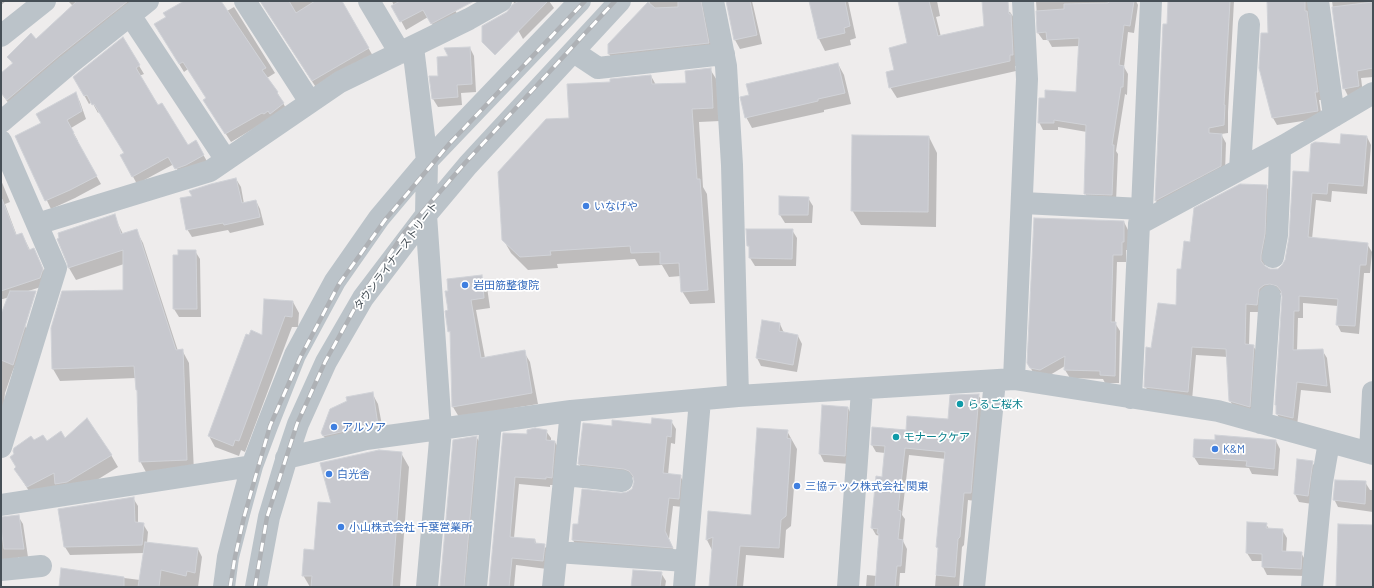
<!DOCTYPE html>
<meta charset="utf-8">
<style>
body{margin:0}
#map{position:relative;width:1374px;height:588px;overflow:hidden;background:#eeecec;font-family:Barlow,sans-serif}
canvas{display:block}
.frame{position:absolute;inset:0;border:2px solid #464f56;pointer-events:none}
</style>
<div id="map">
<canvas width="1374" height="588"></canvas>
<div class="frame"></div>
</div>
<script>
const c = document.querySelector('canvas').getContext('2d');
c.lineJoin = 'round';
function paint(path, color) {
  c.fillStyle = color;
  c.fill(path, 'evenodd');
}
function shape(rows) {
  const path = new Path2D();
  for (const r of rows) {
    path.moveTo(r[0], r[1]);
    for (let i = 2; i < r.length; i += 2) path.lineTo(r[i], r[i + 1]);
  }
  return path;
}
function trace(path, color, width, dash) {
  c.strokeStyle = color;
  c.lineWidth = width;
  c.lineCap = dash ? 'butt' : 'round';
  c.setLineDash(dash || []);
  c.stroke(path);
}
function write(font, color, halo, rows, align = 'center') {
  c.font = font + ' Barlow,"Noto Sans JP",sans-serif';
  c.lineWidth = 3.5;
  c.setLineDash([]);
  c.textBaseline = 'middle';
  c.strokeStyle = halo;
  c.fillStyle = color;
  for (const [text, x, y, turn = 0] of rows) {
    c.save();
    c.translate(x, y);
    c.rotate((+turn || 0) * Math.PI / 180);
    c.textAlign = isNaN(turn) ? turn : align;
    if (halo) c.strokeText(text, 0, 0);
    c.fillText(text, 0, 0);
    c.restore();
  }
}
const shadow = shape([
 [1,1,6,1,1,5],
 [68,1,142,1,12,108,1,93,1,74,13,65,9,57,36,40,73,6],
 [186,1,220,1,227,11,234,7,275,73,267,78,277,92,288,112,268,120,231,142,209,108,207,98,188,69,184,72,155,24,167,18],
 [260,1,341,1,373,56,317,89],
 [392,1,468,1,455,10,460,19,436,31,428,17,406,30,393,6,394,6],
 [514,1,549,1,554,8,523,39,508,12,513,8],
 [651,1,709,1,713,52,615,63,609,54,609,44],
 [727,1,752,1,762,44,740,49,735,40],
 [810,1,848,1,856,38,850,40,851,45,825,51,819,39],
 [899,1,937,1,940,16,936,17,941,37,985,27,983,1,1005,1,1008,12,1010,12,1017,22,1019,66,1015,66,1016,71,897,98,890,87,895,71,909,44],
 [1036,1,1136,1,1138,5,1134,33,1128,32,1124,67,1128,74,1127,95,1125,94,1116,151,1118,154,1116,202,1089,201,1085,193,1087,132,1058,127,1058,130,1043,130,1039,122,1077,93,1080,46,1052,47,1048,40,1043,40,1038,33],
 [1169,1,1234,1,1228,112,1228,133,1221,134,1226,143,1225,173,1160,208,1156,201,1163,25,1168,25],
 [1268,1,1313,1,1322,100,1319,100,1322,118,1277,125,1273,118],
 [1332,1,1373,1,1373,77,1361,78,1363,94,1348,96,1344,88],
 [123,39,144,74,139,76,158,107,188,147,196,142,208,163,181,176,174,164,137,184,121,155,125,153,99,112,98,113,92,102,89,104,74,77],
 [470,48,474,56,476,92,461,93,462,105,438,107,433,99,439,76,450,57],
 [838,64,844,75,851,104,824,110,824,112,752,128,746,117],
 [710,69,718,82,720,121,699,122,703,187,707,194,715,303,690,304,682,291,681,276,669,277,662,265,639,266,635,259,557,264,558,268,528,270,511,253,503,239,570,119,611,83,651,76,656,85,687,84],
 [76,94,80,102,86,119,71,128,78,141,77,142,101,184,75,198,51,209,16,136,43,124],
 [929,137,937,153,936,227,861,225,852,210],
 [1367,137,1371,145,1367,194,1332,191,1331,202,1316,200,1312,239,1367,244,1372,252,1370,273,1364,273,1359,334,1341,332,1337,324,1338,306,1303,303,1303,318,1298,318,1297,351,1322,350,1327,358,1331,393,1301,390,1297,426,1281,422,1277,414,1277,408,1276,405,1283,297,1283,294,1276,291,1261,312,1250,312,1249,345,1253,346,1258,353,1254,414,1235,409,1230,401,1228,357,1196,355,1192,400,1150,395,1145,386,1152,349,1176,306,1182,270,1191,243,1266,186,1271,194,1265,268,1270,270,1278,270,1283,266,1286,260,1310,173,1341,145],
 [236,179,241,187,244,204,256,201,260,209,264,225,230,233,228,230,192,237,187,229,193,197],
 [1,180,10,202,5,204,17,236,22,234,30,250,38,257,47,278,44,286,3,299,1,299],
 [808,198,813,206,812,223,785,223,780,215],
 [114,216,123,234,136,230,143,243,178,351,182,350,189,363,194,472,147,474,140,461,138,392,137,390,136,378,60,381,53,369,124,292,124,264,76,280,69,268,68,263],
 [1084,220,1124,222,1128,230,1128,250,1126,250,1126,262,1117,262,1115,323,1120,331,1119,383,1105,383,1103,379,1070,378,1065,370,1065,366,1045,378,1035,376,1028,363],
 [792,230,797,238,796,266,755,266,750,258,750,250,748,245],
 [195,251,200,259,201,317,179,317,174,309,179,256],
 [481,276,487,287,490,308,476,310,485,358,524,352,530,362,538,404,459,417,453,407,451,334,449,331,449,311],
 [293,302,299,313,298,327,292,327,245,452,241,450,239,456,215,447,209,436,263,336],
 [1,322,25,326,29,334,13,370,5,393,3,415,1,415],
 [780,324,784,333,798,336,802,344,797,372,761,366,757,358],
 [372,393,378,404,384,436,330,447,322,433],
 [978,395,983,402,975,501,968,500,964,545,962,547,959,587,935,587,946,459,909,455,902,515,905,519,903,541,907,549,905,573,900,573,899,587,866,587,867,575,877,576,880,536,876,535,872,528,883,478,885,453,876,452,872,445,907,431,949,420],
 [848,408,852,416,849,464,824,462,820,454],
 [671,421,676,429,675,444,671,443,668,475,680,476,685,484,683,507,673,506,669,539,676,555,577,548,573,540,574,525,579,525,621,494,628,493,633,489,635,482,634,478,629,476,584,471,579,464,612,427,652,425],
 [546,431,551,438,551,441,555,442,559,449,556,485,550,485,550,487,519,484,514,538,535,540,537,545,544,545,549,553,547,569,516,565,514,587,490,587,503,434,528,435],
 [787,431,797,449,791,526,786,530,784,558,746,555,743,587,710,587,712,550,707,540,709,512,752,516],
 [477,438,481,445,468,587,441,587],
 [65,439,111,455,118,467,74,494,34,499,15,469,17,467,15,454,34,442,46,442],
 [1276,441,1280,449,1278,476,1252,474,1249,468,1199,465,1194,457],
 [401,453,409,467,400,587,310,587,303,575,315,551,332,504],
 [1312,462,1317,470,1312,504,1299,502,1295,494],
 [1365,482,1370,490,1373,490,1373,512,1338,507,1334,499],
 [133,498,138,506,138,523,143,524,148,532,147,543,198,549,202,557,198,587,60,587,62,570,140,580,144,553,70,555,65,547,64,534],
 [18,516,23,524,28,557,18,557,18,564,1,567,1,530,2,530,1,518],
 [1266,524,1269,529,1282,530,1287,538,1286,553,1301,553,1306,561,1305,576,1267,575,1263,567,1263,561,1252,561,1247,553],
 [661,573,666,581,665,587,632,587]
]);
const building = shape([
 [77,1,128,1,60,55,7,100,1,93,1,73,13,63,7,57,31,33,36,39,77,1],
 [184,1,221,1,266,68,262,70,278,92,277,93,284,103,270,114,268,111,264,114,262,113,225,134,203,100,206,98,183,62,179,64,154,24,166,17,163,13,184,1],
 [260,1,289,1,296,13,315,1,342,1,369,48,312,81,260,1],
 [400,1,474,1,431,24,423,10,400,22,391,6,400,1],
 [519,1,548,1,495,55,482,42,482,26,507,12,512,5,519,1],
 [678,1,701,1,709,43,608,54,608,44,648,2,655,8,678,7,678,1],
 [726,1,750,1,757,35,734,40,726,1],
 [809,1,845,1,850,26,844,28,845,33,818,39,809,1],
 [898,1,929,1,938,36,984,26,982,1,1008,1,1009,14,1011,14,1013,55,1010,55,1010,61,889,88,886,72,894,70,889,48,907,43,898,1],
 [1109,1,1134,1,1130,26,1124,25,1119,65,1124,66,1123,87,1121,87,1112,145,1114,145,1112,195,1084,194,1086,125,1054,120,1054,123,1038,123,1039,98,1045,98,1045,90,1076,92,1079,38,1047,40,1046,32,1037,33,1036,11,1064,9,1064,4,1108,3,1109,1],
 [1168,1,1230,1,1224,105,1225,105,1224,125,1209,128,1209,133,1222,134,1221,166,1155,201,1163,24,1167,24,1168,1],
 [1267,1,1305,1,1305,11,1307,11,1318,92,1315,92,1318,111,1272,118,1259,68,1261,33,1268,33,1267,1],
 [1373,2,1373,68,1357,71,1359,86,1343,89,1332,7,1373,2],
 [123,37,140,65,136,68,158,105,162,103,188,145,196,140,204,155,186,165,175,169,168,157,132,177,120,155,124,153,94,104,92,105,87,95,84,96,73,77,123,37],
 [470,47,472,84,457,85,458,97,432,99,429,76,438,76,437,57,448,56,444,48,470,47],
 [838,63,845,93,818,99,818,101,745,118,740,97,749,95,746,84,838,63],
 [711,68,713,108,692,109,697,179,700,179,708,290,681,292,679,263,660,264,660,252,631,253,630,246,550,251,551,255,520,257,502,240,498,172,546,119,569,118,567,84,610,82,610,79,651,75,652,84,686,83,685,71,711,68],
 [76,92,82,111,67,120,74,133,73,133,97,176,70,190,45,201,15,136,41,123,36,114,76,92],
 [1341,134,1367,136,1363,186,1328,183,1327,194,1312,193,1308,237,1368,243,1366,265,1360,265,1355,326,1336,325,1338,299,1299,296,1299,311,1294,311,1293,350,1323,349,1327,386,1297,382,1293,418,1276,414,1276,405,1275,405,1282,297,1281,291,1277,286,1270,284,1264,285,1259,289,1257,305,1246,304,1245,344,1254,345,1250,407,1229,401,1226,349,1192,347,1188,392,1144,387,1146,347,1151,348,1158,303,1176,305,1177,269,1181,269,1184,241,1190,242,1194,208,1240,184,1267,185,1265,234,1261,255,1261,261,1265,266,1270,269,1278,269,1282,265,1285,260,1289,237,1293,171,1309,172,1311,144,1315,142,1340,144,1341,134],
 [852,135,929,136,928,212,851,211,852,135],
 [236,178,242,203,256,200,260,217,224,225,223,223,186,230,180,198,192,196,189,191,211,184,236,178],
 [779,196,809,197,808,215,779,215,779,196],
 [1,199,2,199,16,235,22,233,29,250,34,248,43,269,40,278,1,291,1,199],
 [115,214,121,234,137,229,176,350,183,349,187,460,139,462,137,390,136,390,134,366,52,369,51,328,62,291,123,290,123,250,68,268,67,263,57,239,59,238,58,233,115,214],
 [1034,218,1124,221,1124,242,1122,242,1122,255,1113,255,1111,322,1116,322,1115,376,1100,375,1100,371,1064,370,1065,356,1040,370,1030,368,1027,363,1034,218],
 [746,229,793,229,792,259,749,258,749,246,747,246,746,229],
 [178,250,196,250,197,309,173,309,173,255,178,255,178,250],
 [482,275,484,298,471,300,481,358,525,350,532,393,452,407,450,331,448,332,445,311,448,310,445,291,448,291,447,279,482,275],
 [10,291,36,291,13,365,1,360,1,314,10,291],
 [264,299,293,301,292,317,285,316,239,441,235,440,233,446,208,436,246,334,249,335,251,330,262,335,264,299],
 [762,320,780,323,779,331,798,335,793,365,756,358,762,320],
 [373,392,378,425,363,427,323,436,321,433,330,409,347,401,346,397,373,392],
 [979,394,971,493,964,493,960,537,958,539,955,577,936,575,938,548,936,547,945,452,905,448,898,510,901,511,898,539,903,540,901,566,897,566,895,587,875,587,879,534,877,533,878,529,871,528,876,476,882,477,885,446,871,445,872,427,906,430,907,416,948,419,950,395,979,394],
 [822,405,848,407,845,456,819,454,822,405],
 [87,418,112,455,67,482,55,484,54,473,27,487,14,469,16,467,10,457,14,454,13,451,14,448,31,436,34,440,43,435,47,441,61,431,65,438,87,418],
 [652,418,672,420,671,437,667,436,663,473,681,475,679,499,669,498,665,531,673,548,572,540,573,524,578,524,582,489,621,493,627,492,632,489,634,482,633,476,629,471,624,469,578,464,583,423,612,426,612,420,651,424,652,418],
 [535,428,547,430,546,440,555,441,552,478,546,477,546,479,515,477,510,537,535,539,535,543,545,544,543,561,512,558,509,587,489,587,503,433,527,434,527,430,535,428],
 [757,428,788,430,787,438,791,439,786,516,781,520,779,548,740,546,736,587,709,587,713,537,706,540,708,511,751,515,757,428],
 [1215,435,1276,440,1274,469,1246,466,1247,461,1193,457,1194,439,1215,440,1215,435],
 [477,436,464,587,440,587,453,440,477,436],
 [379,450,402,452,392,587,311,587,312,576,302,576,304,549,314,550,318,502,331,503,320,463,379,450],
 [1297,459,1313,461,1308,496,1294,494,1297,459],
 [1335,480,1366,481,1365,504,1333,500,1335,480],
 [134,497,135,522,144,523,142,545,64,547,58,509,134,497],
 [19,515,24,549,4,549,1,528,1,517,19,515],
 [1247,522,1267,523,1266,528,1283,529,1282,551,1302,552,1301,569,1262,567,1262,554,1246,553,1247,522],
 [1338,524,1373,525,1373,587,1336,587,1338,524],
 [145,542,198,548,195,573,187,571,186,576,161,570,159,587,138,587,145,542],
 [61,568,124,577,124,587,59,587,61,568],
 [633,570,662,572,660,587,631,587,633,570]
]);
const minor = shape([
 [245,1,310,102],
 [369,1,400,53],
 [713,1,726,66,732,165,738,396],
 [1318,1,1334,116],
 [130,15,226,160],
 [1,36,45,1],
 [413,47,427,161,426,215,441,429,427,587],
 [574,52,598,68,724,54],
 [1,122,68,65,148,1],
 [1,141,56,268,1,447],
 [1240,169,1249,24],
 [1023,203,1142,209],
 [37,224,210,171,340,82,469,19,501,1],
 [1139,224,1285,145,1373,93],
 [1273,257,1277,235,1279,193,1280,148],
 [1014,379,1027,79,1023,1],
 [1131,398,1139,224,1142,209,1151,1],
 [1261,423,1270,296],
 [1370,453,1373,392],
 [286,458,366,439,571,411,738,396,1014,379,1218,411,1373,454],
 [565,475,622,481],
 [1,505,252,466],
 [557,552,686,561],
 [1,570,41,566],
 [224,587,228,557,239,514,252,466,267,426,295,355,335,281,379,218,427,161,580,1],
 [256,587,269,517,287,457,298,424,326,362,363,298,426,215,468,165,620,1],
 [476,587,491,422],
 [553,587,571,411],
 [684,587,700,400],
 [848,587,862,390],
 [974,587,995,381],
 [1312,587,1322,482,1329,442]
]);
const rail = shape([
 [230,587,235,557,244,517,270,426,300,358,339,284,385,220,450,143,585,1],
 [255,587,267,517,297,424,325,362,361,297,404,233,465,163,615,1]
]);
const markers = [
 [586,206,4,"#3f7fe0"],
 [465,285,4,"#3f7fe0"],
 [960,404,4,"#0f9aa8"],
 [334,427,4,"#3f7fe0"],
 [896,437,4,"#0f9aa8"],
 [1215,449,4,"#3f7fe0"],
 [329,474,4,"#3f7fe0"],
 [797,486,4,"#3f7fe0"],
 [341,527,4,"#3f7fe0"]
];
const shopNames = [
 ["いなげや",594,206],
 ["岩田筋整復院",473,285],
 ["アルソア",342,427],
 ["K&M",1223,449],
 ["白光舎",337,474],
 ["三協テック株式会社 関東",805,486],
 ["小山株式会社 千葉営業所",349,527]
];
const streetNames = [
 ["タウンライナーストリート",396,256,-53]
];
const cultureNames = [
 ["らるご桜木",968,404],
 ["モナークケア",904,437]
];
paint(shadow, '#0003');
paint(building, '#c7c8ce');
trace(building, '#d0d2d7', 1);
trace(minor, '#bbc3c9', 22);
trace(rail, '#aeb1b5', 4.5);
trace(rail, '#fff', 3, [9]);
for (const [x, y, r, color] of markers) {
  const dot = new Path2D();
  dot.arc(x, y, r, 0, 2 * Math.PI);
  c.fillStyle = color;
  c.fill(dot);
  trace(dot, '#fff', 1.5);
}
write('11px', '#366cbe', '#fff', shopNames, 'left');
write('11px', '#464f56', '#fff', streetNames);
write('11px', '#0d838f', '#fff', cultureNames, 'left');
</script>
